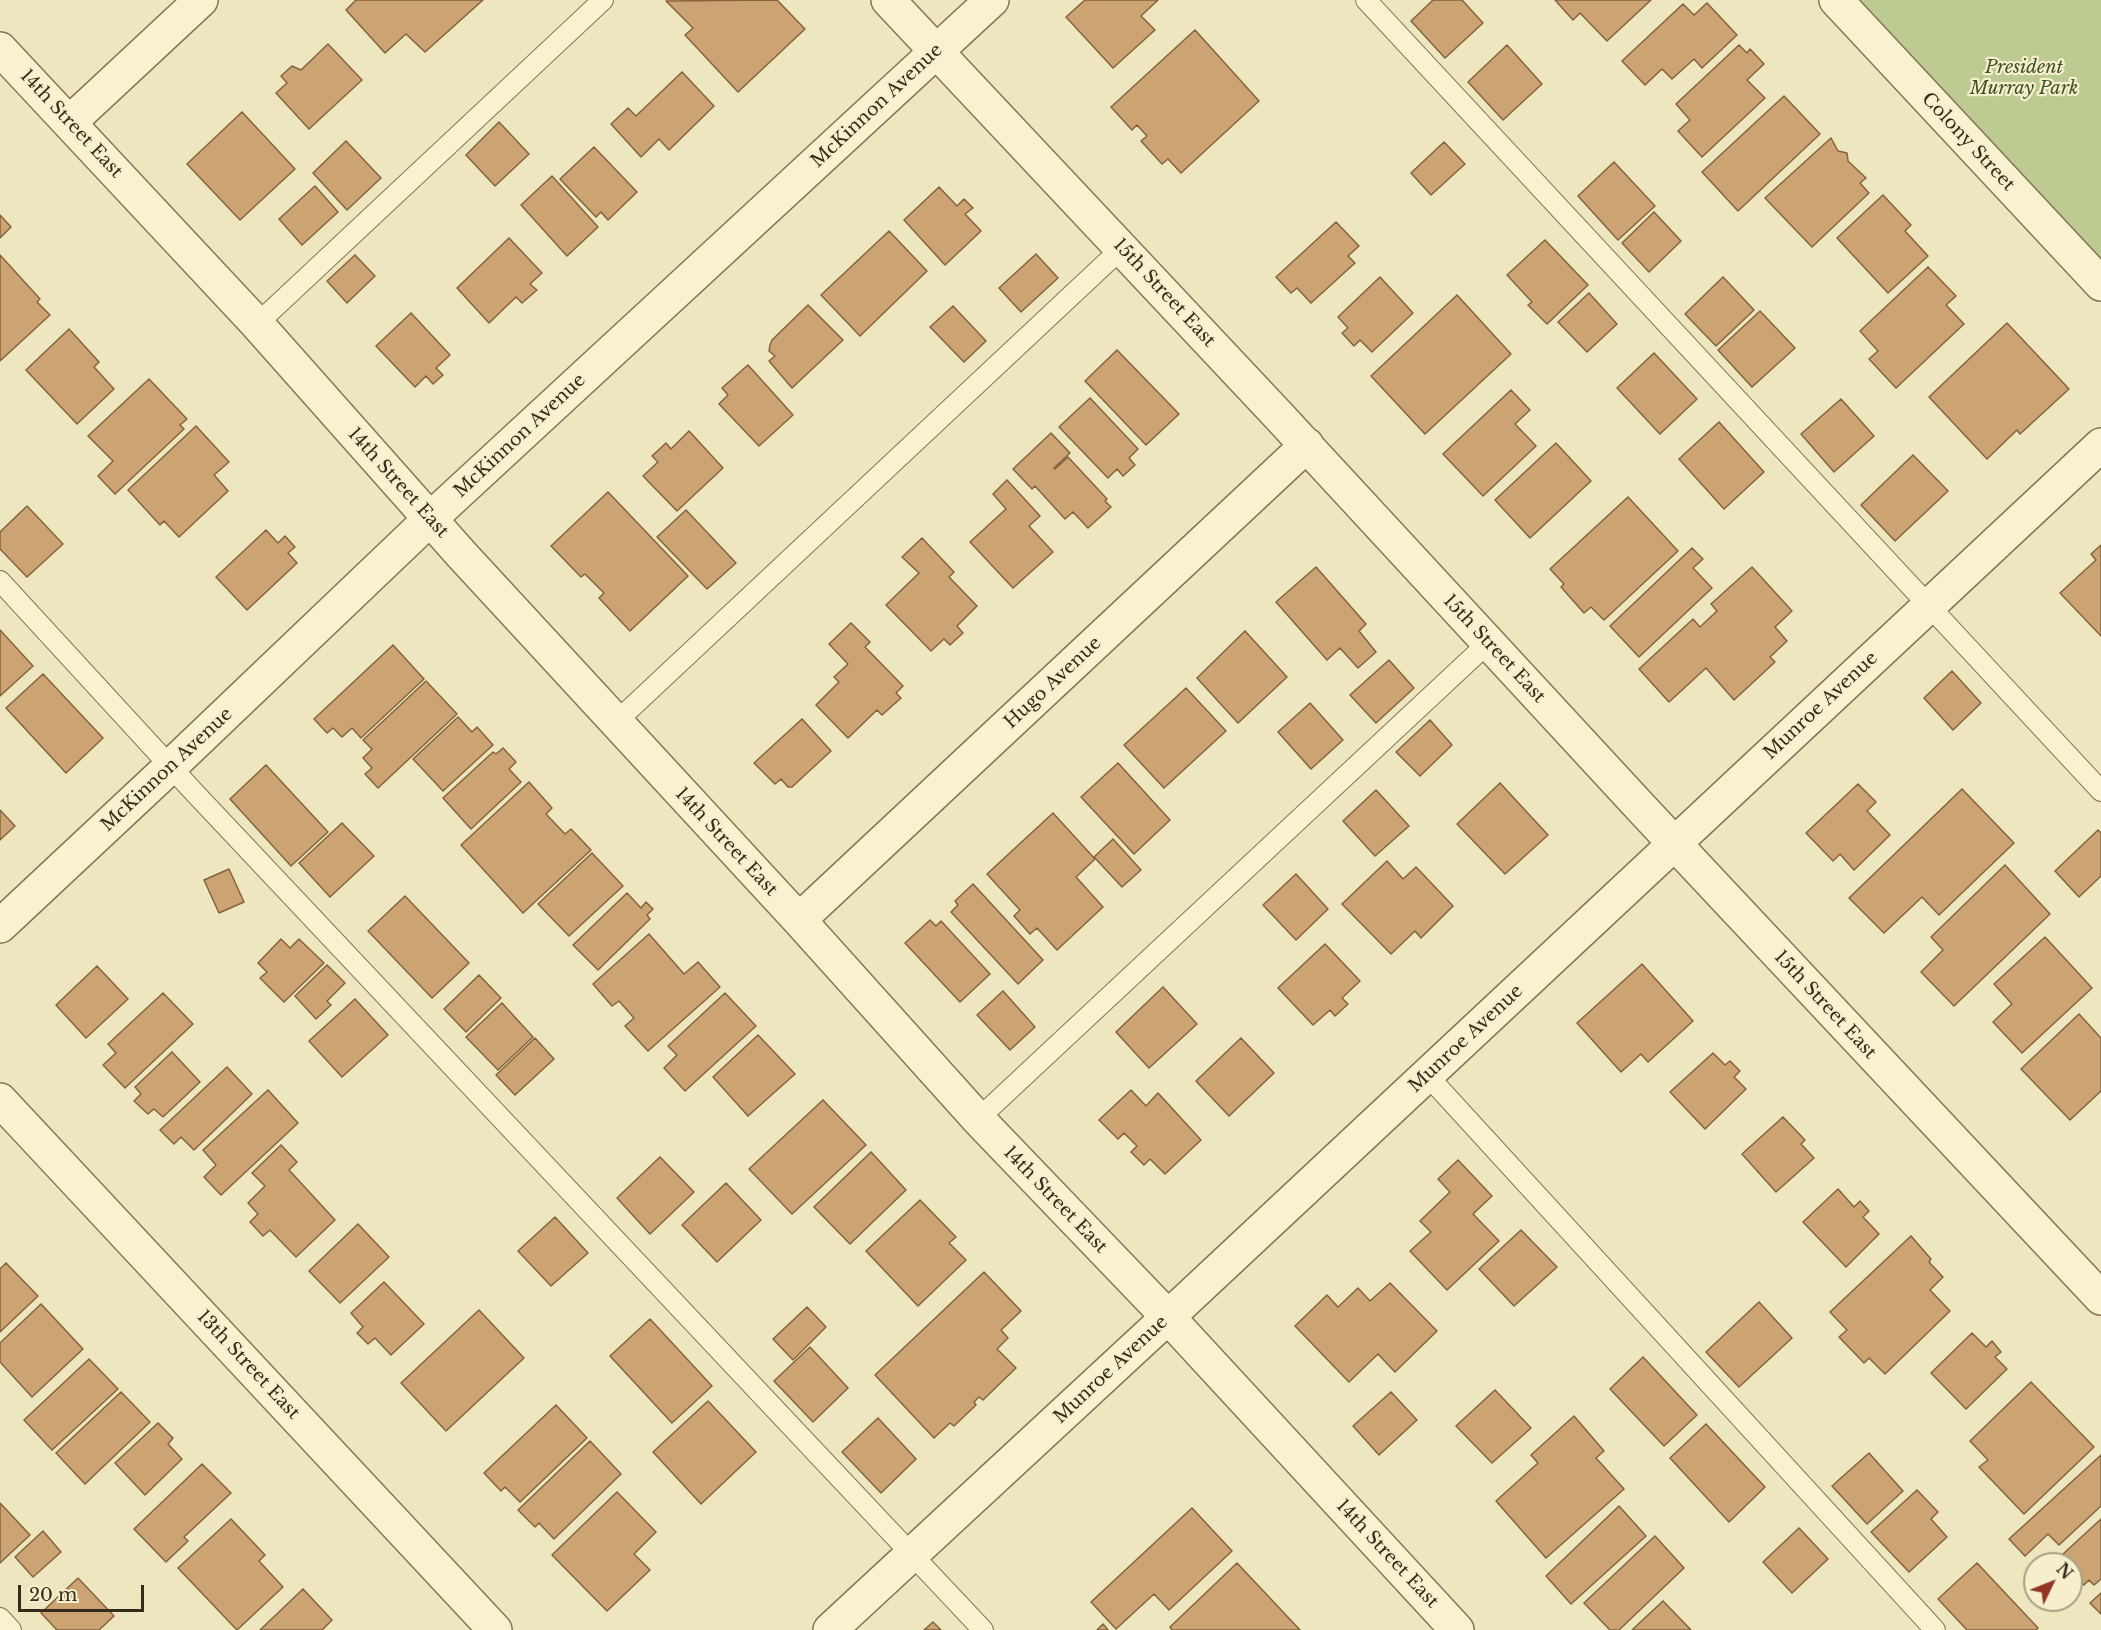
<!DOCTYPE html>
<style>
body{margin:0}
#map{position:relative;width:2101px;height:1630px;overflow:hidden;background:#eee6be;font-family:"Libre Baskerville",serif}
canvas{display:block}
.north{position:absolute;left:2023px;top:1552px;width:60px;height:60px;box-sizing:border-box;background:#f5efcd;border:2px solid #a8a186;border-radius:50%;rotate:47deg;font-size:16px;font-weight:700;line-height:24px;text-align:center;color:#352b1b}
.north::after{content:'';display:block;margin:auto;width:21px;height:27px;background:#953527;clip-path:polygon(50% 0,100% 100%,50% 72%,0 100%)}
.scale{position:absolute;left:18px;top:1585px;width:126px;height:27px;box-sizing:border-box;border:3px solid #352b1b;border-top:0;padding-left:8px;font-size:18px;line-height:21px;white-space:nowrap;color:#352b1b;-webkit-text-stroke:4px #f5efcd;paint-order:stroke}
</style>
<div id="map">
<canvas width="2101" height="1630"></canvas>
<div class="north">N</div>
<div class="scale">20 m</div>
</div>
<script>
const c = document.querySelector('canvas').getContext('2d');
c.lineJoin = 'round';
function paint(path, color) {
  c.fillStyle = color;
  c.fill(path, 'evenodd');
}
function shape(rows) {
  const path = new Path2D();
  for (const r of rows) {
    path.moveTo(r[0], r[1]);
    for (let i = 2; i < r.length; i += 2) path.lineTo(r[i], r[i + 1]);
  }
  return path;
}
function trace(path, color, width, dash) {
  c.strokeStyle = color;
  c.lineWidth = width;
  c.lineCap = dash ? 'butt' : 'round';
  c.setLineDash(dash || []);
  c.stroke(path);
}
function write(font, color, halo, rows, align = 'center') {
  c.font = font + ' "Libre Baskerville",serif';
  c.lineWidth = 4.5;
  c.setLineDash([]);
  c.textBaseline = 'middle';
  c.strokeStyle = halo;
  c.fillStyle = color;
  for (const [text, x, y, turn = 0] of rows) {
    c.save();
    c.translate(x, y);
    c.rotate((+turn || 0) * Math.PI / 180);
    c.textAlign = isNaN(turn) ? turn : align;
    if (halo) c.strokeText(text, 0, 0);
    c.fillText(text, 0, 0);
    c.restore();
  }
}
const green = shape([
 [1846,0,2101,0,2101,273]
]);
const building = shape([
 [356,0,483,0,425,52,406,34,385,53,346,10,356,0],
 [777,0,805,29,738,92,685,35,693,28,666,1,777,0],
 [1085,0,1158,0,1141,16,1155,30,1113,68,1066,17,1085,0],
 [1433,0,1462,0,1483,23,1445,58,1411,21,1433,0],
 [1555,0,1651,0,1607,41,1580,13,1573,20,1555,0],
 [1707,3,1737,35,1702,68,1694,59,1672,79,1662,69,1645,85,1622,61,1683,4,1694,15,1707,3],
 [1195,30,1259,101,1181,173,1168,159,1162,164,1141,141,1147,136,1137,125,1132,130,1111,107,1195,30],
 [328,44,362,80,309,129,276,93,287,83,281,76,292,66,301,70,328,44],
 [1507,45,1542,84,1503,120,1468,82,1507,45],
 [1739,45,1747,53,1750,49,1764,64,1747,80,1765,98,1702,157,1678,131,1690,120,1676,104,1739,45],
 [682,72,714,106,669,150,659,139,641,157,611,124,628,108,636,116,682,72],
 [1784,96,1820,134,1738,211,1702,172,1784,96],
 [242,112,295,169,240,220,187,164,242,112],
 [499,122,529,154,495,186,466,155,499,122],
 [1831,138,1838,151,1847,153,1848,161,1866,178,1860,183,1869,193,1812,247,1765,198,1831,138],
 [346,141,381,178,347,210,313,173,346,141],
 [1444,142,1465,164,1431,195,1411,173,1444,142],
 [594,147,637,192,608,220,601,212,596,217,560,179,594,147],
 [1614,162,1655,206,1618,240,1578,196,1614,162],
 [552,176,598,227,567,256,521,205,552,176],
 [315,186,338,212,302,245,279,219,315,186],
 [939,187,957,206,964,199,973,208,965,214,981,231,945,265,904,220,939,187],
 [1883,195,1911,225,1905,231,1928,256,1888,293,1837,238,1883,195],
 [1654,212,1681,241,1649,272,1622,243,1654,212],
 [0,215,11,227,0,238,0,215],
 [1336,222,1359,246,1348,256,1355,263,1311,303,1297,288,1291,293,1276,277,1336,222],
 [889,231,927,271,860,336,821,295,889,231],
 [509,238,542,273,530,284,537,290,522,303,516,297,489,323,457,288,509,238],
 [1545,240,1588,285,1547,324,1528,305,1532,302,1507,275,1545,240],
 [1036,254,1058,278,1021,312,999,288,1036,254],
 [0,255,40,299,37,302,50,315,0,361,0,255],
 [355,255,375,276,347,303,327,281,355,255],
 [1928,267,1956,296,1946,305,1964,324,1896,388,1869,359,1878,351,1860,331,1928,267],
 [1380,277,1413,313,1372,352,1360,340,1354,346,1342,333,1348,328,1338,317,1380,277],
 [1723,277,1754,310,1716,346,1685,314,1723,277],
 [1589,293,1617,324,1587,352,1558,322,1589,293],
 [1457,295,1511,354,1425,434,1371,376,1457,295],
 [808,305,843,340,792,388,769,361,775,356,769,351,770,345,772,340,808,305],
 [953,306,986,341,964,362,930,327,953,306],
 [1760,311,1795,348,1752,387,1718,350,1760,311],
 [411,313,450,355,436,368,443,375,433,384,426,376,415,387,376,346,411,313],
 [2007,323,2069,389,2020,434,2017,430,1987,459,1929,397,2007,323],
 [69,329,99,362,94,367,114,389,77,424,26,370,69,329],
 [1117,350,1179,414,1146,445,1085,381,1117,350],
 [1654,353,1697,399,1660,434,1617,388,1654,353],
 [748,365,793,415,759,446,719,404,728,395,722,388,748,365],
 [149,379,187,419,180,425,184,429,115,494,98,476,113,461,88,436,149,379],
 [1511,390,1530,410,1515,424,1536,446,1483,496,1443,454,1511,390],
 [1090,398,1138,449,1129,458,1135,465,1123,476,1117,469,1108,478,1059,427,1090,398],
 [1841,399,1874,436,1834,472,1801,434,1841,399],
 [1719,422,1764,472,1724,509,1679,459,1719,422],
 [196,426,229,462,214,475,228,491,179,537,164,521,160,525,128,490,196,426],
 [689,431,723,468,677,511,643,476,658,462,652,456,666,443,671,449,689,431],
 [1051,433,1070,453,1054,468,1055,469,1068,457,1107,499,1105,501,1111,507,1088,528,1073,512,1065,519,1035,486,1032,489,1013,469,1051,433],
 [1556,443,1591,481,1530,538,1495,500,1556,443],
 [1913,455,1948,491,1895,541,1861,505,1913,455],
 [1007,480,1040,516,1029,526,1053,552,1013,588,970,542,1006,509,993,494,1007,480],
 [608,492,688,576,630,631,599,598,604,593,585,574,581,577,551,546,608,492],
 [1628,497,1678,551,1604,620,1591,607,1584,613,1561,587,1564,584,1550,569,1628,497],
 [27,506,63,544,27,577,0,549,0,532,27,506],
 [686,510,736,563,707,589,657,537,686,510],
 [266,530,278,543,285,536,295,547,288,553,297,563,247,610,216,577,266,530],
 [922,538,954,572,949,577,977,606,957,626,963,633,950,645,944,639,931,651,886,605,919,573,902,557,922,538],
 [2101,545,2101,636,2060,593,2096,560,2091,554,2101,545],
 [1692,548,1703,559,1693,568,1712,588,1639,657,1610,626,1692,548],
 [1316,567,1366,624,1359,631,1376,652,1358,668,1340,648,1327,660,1276,602,1316,567],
 [1752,567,1792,611,1775,627,1787,641,1770,657,1775,662,1734,700,1706,668,1669,702,1639,669,1693,619,1700,627,1717,611,1711,604,1752,567],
 [851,623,870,642,865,647,903,686,896,693,901,698,882,715,877,710,848,738,816,705,839,682,834,677,848,664,829,644,851,623],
 [0,630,33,666,0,696,0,630],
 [1245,631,1287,677,1238,723,1197,678,1245,631],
 [393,645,424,679,361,738,352,728,342,737,333,728,327,733,314,719,393,645],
 [1389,660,1414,688,1376,723,1350,695,1389,660],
 [1952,671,1981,703,1953,730,1924,698,1952,671],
 [43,674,103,738,66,773,6,708,43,674],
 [426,681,457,714,378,788,365,774,372,768,363,758,372,749,363,740,426,681],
 [1186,688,1226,731,1164,788,1124,745,1186,688],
 [1310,703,1343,740,1311,769,1278,732,1310,703],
 [458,717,472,732,477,727,493,745,443,791,413,759,458,717],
 [802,719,831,751,792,787,788,787,781,779,775,784,754,763,802,719],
 [1430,720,1452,745,1420,776,1396,752,1430,720],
 [503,748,516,762,509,769,521,782,471,829,443,798,493,752,496,754,503,748],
 [1118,763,1170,820,1134,854,1081,797,1118,763],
 [266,765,328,832,291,866,230,799,266,765],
 [529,782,552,808,546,814,565,834,571,829,591,850,523,913,461,845,529,782],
 [1500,783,1548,835,1505,874,1457,824,1500,783],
 [1858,784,1876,802,1867,811,1890,835,1854,870,1840,854,1833,861,1806,833,1858,784],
 [1962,789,2014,843,1939,915,1922,897,1884,933,1849,898,1962,789],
 [1376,790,1409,826,1375,856,1343,821,1376,790],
 [0,810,15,826,0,840,0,810],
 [1053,813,1095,859,1076,877,1103,907,1057,950,1037,928,1030,934,1014,916,1020,910,987,874,1053,813],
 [342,823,374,856,330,897,299,863,342,823],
 [2098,830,2101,833,2101,876,2079,897,2055,871,2098,830],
 [1113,839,1141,870,1122,887,1094,857,1113,839],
 [592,853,623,886,569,936,538,904,592,853],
 [1387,861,1403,879,1416,867,1453,906,1421,938,1415,931,1391,954,1342,904,1387,861],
 [2005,865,2050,914,1954,1006,1921,972,1943,950,1931,937,2005,865],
 [229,869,244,902,219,913,204,880,229,869],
 [1296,874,1328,909,1296,940,1263,905,1296,874],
 [973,884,1043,960,1018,984,951,912,958,905,955,901,973,884],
 [627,893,641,908,646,902,653,909,647,915,650,919,598,970,573,945,627,893],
 [405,896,469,963,432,998,368,931,405,896],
 [930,920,936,926,941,921,990,974,960,1002,905,943,930,920],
 [649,934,684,974,698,962,720,987,648,1051,625,1026,634,1018,619,1001,612,1006,593,984,649,934],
 [2045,937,2092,988,2022,1053,1993,1022,2012,1004,1994,984,2045,937],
 [281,939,290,948,299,939,324,963,284,1002,260,978,267,972,258,963,281,939],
 [1325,944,1360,981,1342,998,1348,1004,1335,1016,1330,1010,1313,1025,1278,988,1325,944],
 [1642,964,1693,1021,1648,1062,1641,1054,1621,1072,1577,1023,1642,964],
 [327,965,345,983,327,1001,331,1005,316,1019,295,996,327,965],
 [97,966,128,999,86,1038,56,1005,97,966],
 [479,975,501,998,466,1032,444,1009,479,975],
 [1163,987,1197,1024,1149,1068,1116,1032,1163,987],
 [1003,991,1035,1027,1010,1050,977,1015,1003,991],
 [163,993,193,1024,125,1088,103,1065,116,1053,108,1044,163,993],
 [725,993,756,1026,685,1091,664,1068,677,1055,668,1046,725,993],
 [355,999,388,1035,342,1077,309,1041,355,999],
 [502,1003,533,1037,498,1070,466,1037,502,1003],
 [2079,1014,2101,1038,2101,1091,2070,1120,2021,1069,2079,1014],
 [758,1035,795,1074,748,1116,713,1077,758,1035],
 [535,1038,554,1059,515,1095,496,1075,535,1038],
 [1241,1038,1274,1073,1229,1116,1196,1081,1241,1038],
 [172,1052,200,1082,163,1117,154,1109,148,1114,134,1101,141,1094,135,1087,172,1052],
 [1713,1053,1725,1065,1730,1061,1740,1071,1734,1077,1746,1089,1705,1129,1670,1092,1713,1053],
 [227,1067,252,1094,194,1150,181,1137,174,1144,160,1130,227,1067],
 [268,1090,298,1123,221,1195,204,1177,216,1165,203,1150,268,1090],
 [1131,1090,1146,1106,1158,1093,1201,1140,1165,1174,1150,1159,1144,1165,1131,1152,1137,1146,1124,1133,1118,1139,1099,1120,1131,1090],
 [823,1100,866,1145,792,1214,749,1169,823,1100],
 [1783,1117,1805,1140,1801,1144,1814,1158,1776,1192,1742,1154,1783,1117],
 [281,1145,297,1162,289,1170,335,1220,296,1257,270,1230,263,1236,250,1222,258,1214,248,1203,265,1186,252,1173,281,1145],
 [871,1152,906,1190,850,1244,814,1207,871,1152],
 [660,1157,694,1192,650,1234,617,1198,660,1157],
 [1458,1160,1492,1196,1473,1214,1499,1241,1447,1290,1410,1251,1431,1232,1420,1221,1450,1192,1438,1179,1458,1160],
 [726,1183,761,1220,717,1262,682,1225,726,1183],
 [1838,1189,1854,1207,1860,1201,1869,1211,1863,1217,1879,1234,1846,1267,1803,1222,1838,1189],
 [920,1200,956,1237,949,1243,966,1260,918,1306,866,1251,920,1200],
 [555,1217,588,1253,551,1286,518,1251,555,1217],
 [358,1224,389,1257,340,1303,309,1271,358,1224],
 [1521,1230,1557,1267,1514,1306,1479,1269,1521,1230],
 [1911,1236,1931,1259,1929,1262,1943,1277,1930,1290,1950,1311,1885,1374,1869,1358,1864,1363,1839,1337,1847,1330,1830,1312,1911,1236],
 [6,1263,38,1296,0,1332,0,1269,6,1263],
 [984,1272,1021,1311,1001,1330,1008,1338,997,1349,1016,1368,983,1400,979,1397,974,1402,976,1405,954,1426,950,1423,934,1438,875,1375,984,1272],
 [384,1282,424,1324,391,1355,375,1338,368,1344,357,1333,363,1327,351,1313,384,1282],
 [1390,1283,1437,1331,1395,1372,1378,1354,1349,1382,1295,1326,1327,1295,1338,1307,1358,1288,1370,1301,1390,1283],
 [1759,1302,1792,1338,1739,1387,1706,1352,1759,1302],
 [41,1304,83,1349,32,1397,0,1362,0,1343,41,1304],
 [807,1307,826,1327,793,1360,773,1339,807,1307],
 [479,1310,524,1358,446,1431,401,1383,479,1310],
 [650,1319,712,1386,672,1423,610,1356,650,1319],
 [1972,1333,1986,1347,1992,1341,2001,1352,1995,1357,2007,1369,1966,1409,1931,1373,1972,1333],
 [810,1347,848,1388,813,1422,774,1381,810,1347],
 [1643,1357,1697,1415,1664,1446,1610,1389,1643,1357],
 [89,1359,118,1389,52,1450,24,1420,89,1359],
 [2031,1382,2094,1447,2024,1514,1979,1467,1988,1460,1970,1441,2031,1382],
 [1495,1390,1531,1428,1492,1463,1456,1426,1495,1390],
 [121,1392,150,1422,85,1484,56,1453,121,1392],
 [1391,1392,1417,1420,1379,1455,1353,1426,1391,1392],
 [708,1401,756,1452,701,1504,653,1452,708,1401],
 [556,1405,587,1438,520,1502,505,1487,501,1491,484,1473,556,1405],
 [1574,1416,1604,1451,1596,1458,1624,1489,1546,1558,1496,1501,1538,1463,1531,1455,1574,1416],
 [878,1418,916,1459,881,1493,842,1452,878,1418],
 [158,1423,173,1438,168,1444,182,1459,145,1495,115,1463,158,1423],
 [1706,1424,1765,1487,1729,1522,1670,1458,1706,1424],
 [590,1441,621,1474,554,1539,539,1523,535,1527,518,1510,590,1441],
 [1869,1453,1903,1491,1867,1524,1832,1486,1869,1453],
 [2101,1455,2101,1506,2059,1545,2048,1534,2025,1556,2009,1539,2101,1455],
 [202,1464,231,1493,184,1537,188,1541,166,1562,134,1529,202,1464],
 [1917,1490,1938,1512,1931,1519,1947,1537,1909,1572,1871,1532,1917,1490],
 [617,1492,656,1532,634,1554,650,1570,607,1611,552,1555,617,1492],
 [0,1503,30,1535,0,1563,0,1503],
 [1619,1506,1646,1536,1571,1604,1546,1576,1619,1506],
 [1192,1508,1232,1551,1169,1610,1154,1594,1116,1629,1091,1602,1192,1508],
 [231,1519,265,1555,259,1561,283,1587,237,1630,178,1568,231,1519],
 [2101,1519,2101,1579,2094,1585,2089,1580,2084,1585,2071,1571,2071,1563,2063,1554,2101,1519],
 [1799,1528,1828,1559,1792,1593,1763,1562,1799,1528],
 [43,1531,61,1552,33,1577,15,1557,43,1531],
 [1655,1536,1684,1568,1619,1630,1610,1630,1584,1603,1655,1536],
 [1237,1563,1300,1630,1172,1630,1170,1627,1237,1563],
 [1977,1563,2038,1628,2036,1630,1967,1630,1938,1599,1977,1563],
 [78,1578,114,1616,99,1630,57,1630,41,1613,78,1578],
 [303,1589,332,1620,322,1630,260,1630,303,1589],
 [2101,1593,2101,1614,2090,1603,2101,1593],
 [1663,1601,1691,1630,1632,1630,1663,1601],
 [933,1622,941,1630,924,1630,933,1622],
 [1103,1624,1108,1630,1097,1630,1103,1624]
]);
const lane = shape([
 [1366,0,2101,791],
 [257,324,603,0],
 [0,581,192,790,983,1630],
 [616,722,1122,248],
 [1427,1075,1935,1630],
 [978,1119,1488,643],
 [0,1618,11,1630]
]);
const street = shape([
 [888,0,1278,415,1645,812,2101,1298],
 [1836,0,2101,284],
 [0,49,257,324,462,555,799,920,978,1119,1168,1317,1457,1630],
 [70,122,201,0],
 [799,920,1307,445],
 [0,926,171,766,430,519,992,0],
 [0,1100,495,1630],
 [830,1630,1168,1317,2101,445]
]);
const parkNames = [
 ["President",2024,68],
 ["Murray Park",2024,89]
];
const streetNames = [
 ["McKinnon Avenue",877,106,-43],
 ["14th Street East",71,124,47],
 ["Colony Street",1968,142,47],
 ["15th Street East",1164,293,47],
 ["McKinnon Avenue",520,436,-43],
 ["14th Street East",398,483,48],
 ["15th Street East",1494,649,47],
 ["Hugo Avenue",1053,683,-43],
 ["Munroe Avenue",1821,706,-43],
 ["McKinnon Avenue",167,770,-43],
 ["14th Street East",726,842,47],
 ["15th Street East",1825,1005,47],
 ["Munroe Avenue",1466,1039,-43],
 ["14th Street East",1055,1200,46],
 ["13th Street East",248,1365,47],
 ["Munroe Avenue",1111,1370,-43],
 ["14th Street East",1387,1554,47]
];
paint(green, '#bdcb92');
paint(building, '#cca473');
trace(building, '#85633d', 1.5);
trace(lane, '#867657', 22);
trace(street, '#867657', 36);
trace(lane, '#f9f2d1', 20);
trace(street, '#f9f2d1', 33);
write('italic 18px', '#3f5122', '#f5efcd', parkNames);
write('18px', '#352b1b', '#f5efcd', streetNames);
</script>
